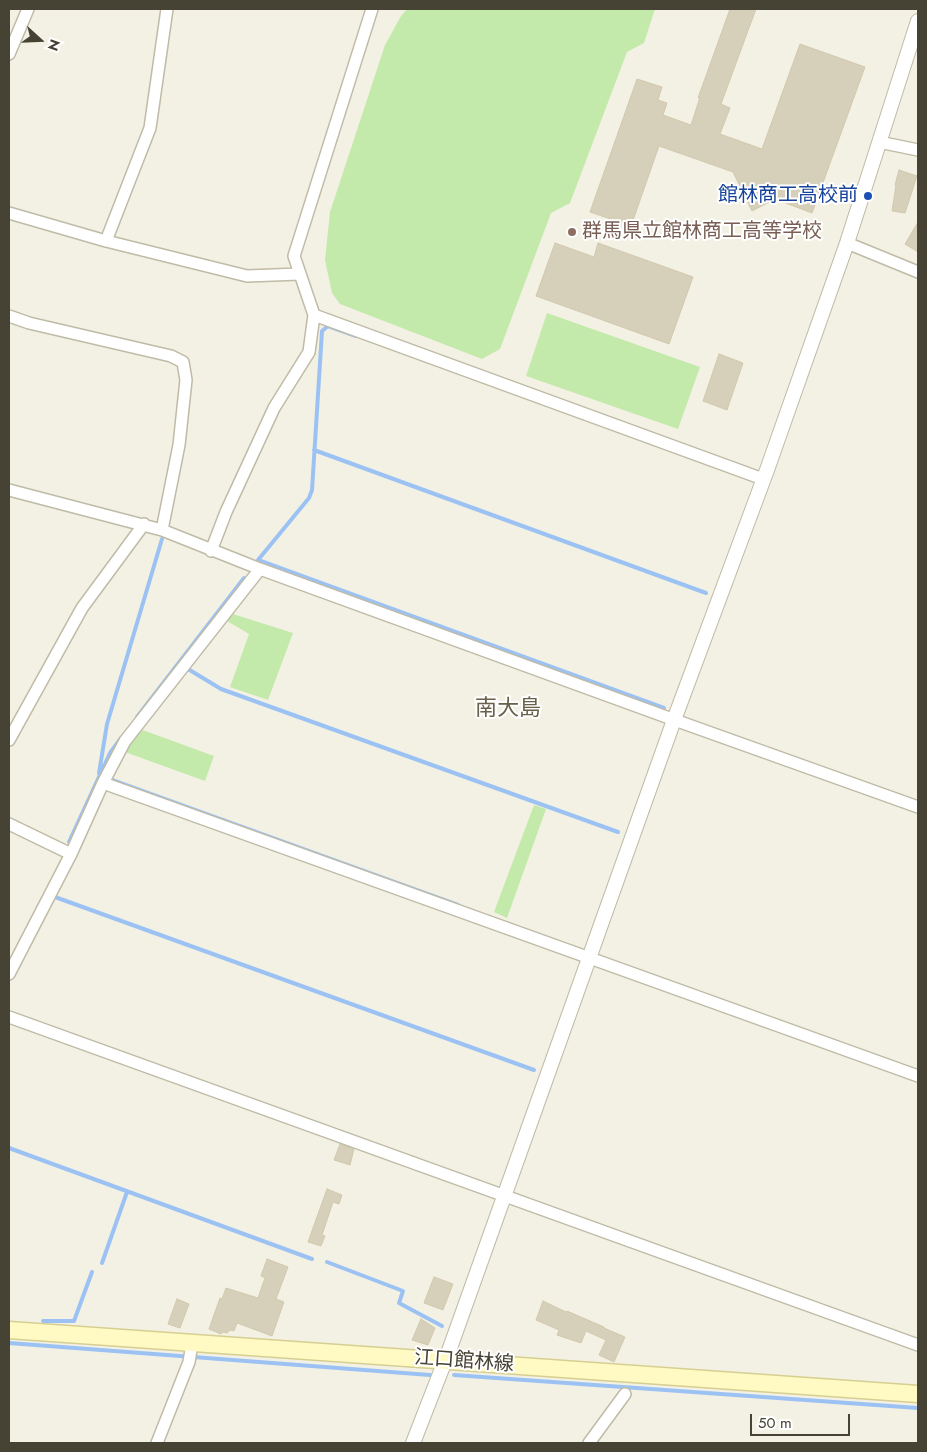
<!DOCTYPE html>
<meta charset="utf-8">
<style>
body{margin:0}
#map{position:relative;width:927px;height:1452px;overflow:hidden;background:#f3f1e4;font-family:Jost,sans-serif}
canvas{display:block}
.frame{position:absolute;inset:0;border:10px solid #464234;pointer-events:none}
.north{position:absolute;left:15px;top:15px;width:50px;height:50px;-webkit-text-stroke:4px #fff;paint-order:stroke;rotate:110deg;font-size:14px;font-weight:700;line-height:20px;text-align:center;color:#464234}
.north::after{content:'';display:block;margin:auto;width:18px;height:22px;background:#464234;clip-path:polygon(50% 0,100% 100%,50% 72%,0 100%)}
.scale{position:absolute;left:750px;top:1414px;width:100px;height:22px;box-sizing:border-box;border:2px solid #464234;border-top:0;padding-left:6px;font-size:15px;line-height:18px;white-space:nowrap;color:#464234;-webkit-text-stroke:4px #fff;paint-order:stroke}
</style>
<div id="map">
<canvas width="927" height="1452"></canvas>
<div class="frame"></div>
<div class="north">N</div>
<div class="scale">50 m</div>
</div>
<script>
const c = document.querySelector('canvas').getContext('2d');
c.lineJoin = 'round';
function paint(path, color) {
  c.fillStyle = color;
  c.fill(path, 'evenodd');
}
function shape(rows) {
  const path = new Path2D();
  for (const r of rows) {
    path.moveTo(r[0], r[1]);
    for (let i = 2; i < r.length; i += 2) path.lineTo(r[i], r[i + 1]);
  }
  return path;
}
function trace(path, color, width, dash) {
  c.strokeStyle = color;
  c.lineWidth = width;
  c.lineCap = dash ? 'butt' : 'round';
  c.setLineDash(dash || []);
  c.stroke(path);
}
function write(font, color, halo, rows, align = 'center') {
  c.font = font + ' Jost,"Noto Sans JP",sans-serif';
  c.lineWidth = 4;
  c.setLineDash([]);
  c.textBaseline = 'middle';
  c.strokeStyle = halo;
  c.fillStyle = color;
  for (const [text, x, y, turn = 0] of rows) {
    c.save();
    c.translate(x, y);
    c.rotate((+turn || 0) * Math.PI / 180);
    c.textAlign = isNaN(turn) ? turn : align;
    if (halo) c.strokeText(text, 0, 0);
    c.fillText(text, 0, 0);
    c.restore();
  }
}
const green = shape([
 [407,9,655,9,644,43,627,52,570,203,551,213,500,349,482,359,340,304,332,293,325,260,330,212,385,45,401,16],
 [547,313,700,367,678,429,526,376],
 [233,614,293,633,268,700,230,687,249,634,227,621],
 [140,729,214,756,205,781,125,752],
 [534,805,546,809,507,918,494,912]
]);
const stream = shape([
 [356,336,328,326,322,331,312,490,309,498,258,560,664,708],
 [314,450,706,593],
 [188,669,221,689,618,832],
 [137,717,244,578],
 [99,773,107,724,162,539],
 [112,780,458,905],
 [69,842,110,753,121,738],
 [55,897,534,1070],
 [9,1148,312,1259],
 [327,1262,403,1291,399,1303,442,1326],
 [102,1263,127,1192],
 [43,1321,74,1321,92,1272],
 [9,1343,430,1375],
 [454,1375,918,1408]
]);
const building = shape([
 [730,9,756,9,721,104,730,108,720,134,762,149,800,44,865,67,812,213,775,199,752,211,733,172,659,146,631,226,590,212,637,79,662,87,658,100,667,103,663,115,691,125,700,97,698,98,730,9],
 [899,170,917,176,905,213,892,211,896,185,895,185,899,170],
 [918,222,918,252,905,244,918,222],
 [555,243,594,257,598,243,693,277,669,344,536,296,555,243],
 [719,354,743,363,727,410,703,401,719,354],
 [340,1144,354,1149,350,1165,334,1160,340,1144],
 [327,1189,342,1195,339,1204,333,1202,322,1235,325,1236,321,1246,308,1242,327,1189],
 [267,1259,288,1267,276,1299,284,1302,272,1336,237,1323,234,1331,230,1330,227,1333,222,1332,221,1334,209,1329,220,1298,222,1299,226,1288,258,1298,265,1278,261,1276,267,1259],
 [434,1277,453,1284,443,1310,424,1303,434,1277],
 [177,1299,189,1304,180,1328,168,1324,177,1299],
 [543,1301,566,1312,567,1311,604,1327,604,1328,625,1337,614,1362,599,1355,606,1340,586,1331,581,1343,557,1335,559,1330,536,1320,543,1301],
 [421,1319,435,1328,428,1345,412,1340,421,1319]
]);
const minor = shape([
 [9,54,28,9],
 [879,142,918,150],
 [9,213,106,241,247,276,299,274],
 [106,241,150,128,167,9],
 [847,243,918,272],
 [314,315,763,479],
 [9,316,29,323,171,356,183,362,186,380,179,445,162,530],
 [9,490,162,530,260,569,683,723,918,807],
 [211,551,226,512,274,408,309,352,314,315,294,256,372,9],
 [9,740,82,608,144,524],
 [103,783,918,1076],
 [9,824,71,854],
 [9,974,71,854,103,783,125,741,260,569],
 [9,1017,918,1345],
 [157,1443,189,1362,192,1344],
 [589,1443,625,1394]
]);
const tertiary = shape([
 [413,1443,450,1348,674,720,767,470,847,243,918,21]
]);
const secondary = shape([
 [9,1330,918,1394]
]);
const markers = [
 [868,196,5,"#1a4fb4"],
 [572,232,5,"#8d6e63"]
];
const transitNames = [
 ["館林商工高校前",858,196]
];
const educationNames = [
 ["群馬県立館林商工高等学校",582,232]
];
const streetNames = [
 ["江口館林線",464,1362,4]
];
const quarterNames = [
 ["南大島",508,710]
];
paint(green, '#c3eaaa');
trace(stream, '#9cc2f4', 4);
paint(building, '#d6cfb9');
trace(building, '#d1c8ac', 1);
trace(minor, '#bfbba6', 14);
trace(tertiary, '#bfbba6', 16);
trace(secondary, '#d6cf91', 19);
trace(minor, '#fff', 11);
trace(tertiary, '#fff', 14);
trace(secondary, '#fffac3', 16);
for (const [x, y, r, color] of markers) {
  const dot = new Path2D();
  dot.arc(x, y, r, 0, 2 * Math.PI);
  c.fillStyle = color;
  c.fill(dot);
  trace(dot, '#fff', 2);
}
write('20px', '#164399', '#fff', transitNames, 'right');
write('20px', '#785e54', '#fff', educationNames, 'left');
write('20px', '#464234', '#fff', streetNames);
write('22px', '#69624a', '#fff', quarterNames);
</script>
